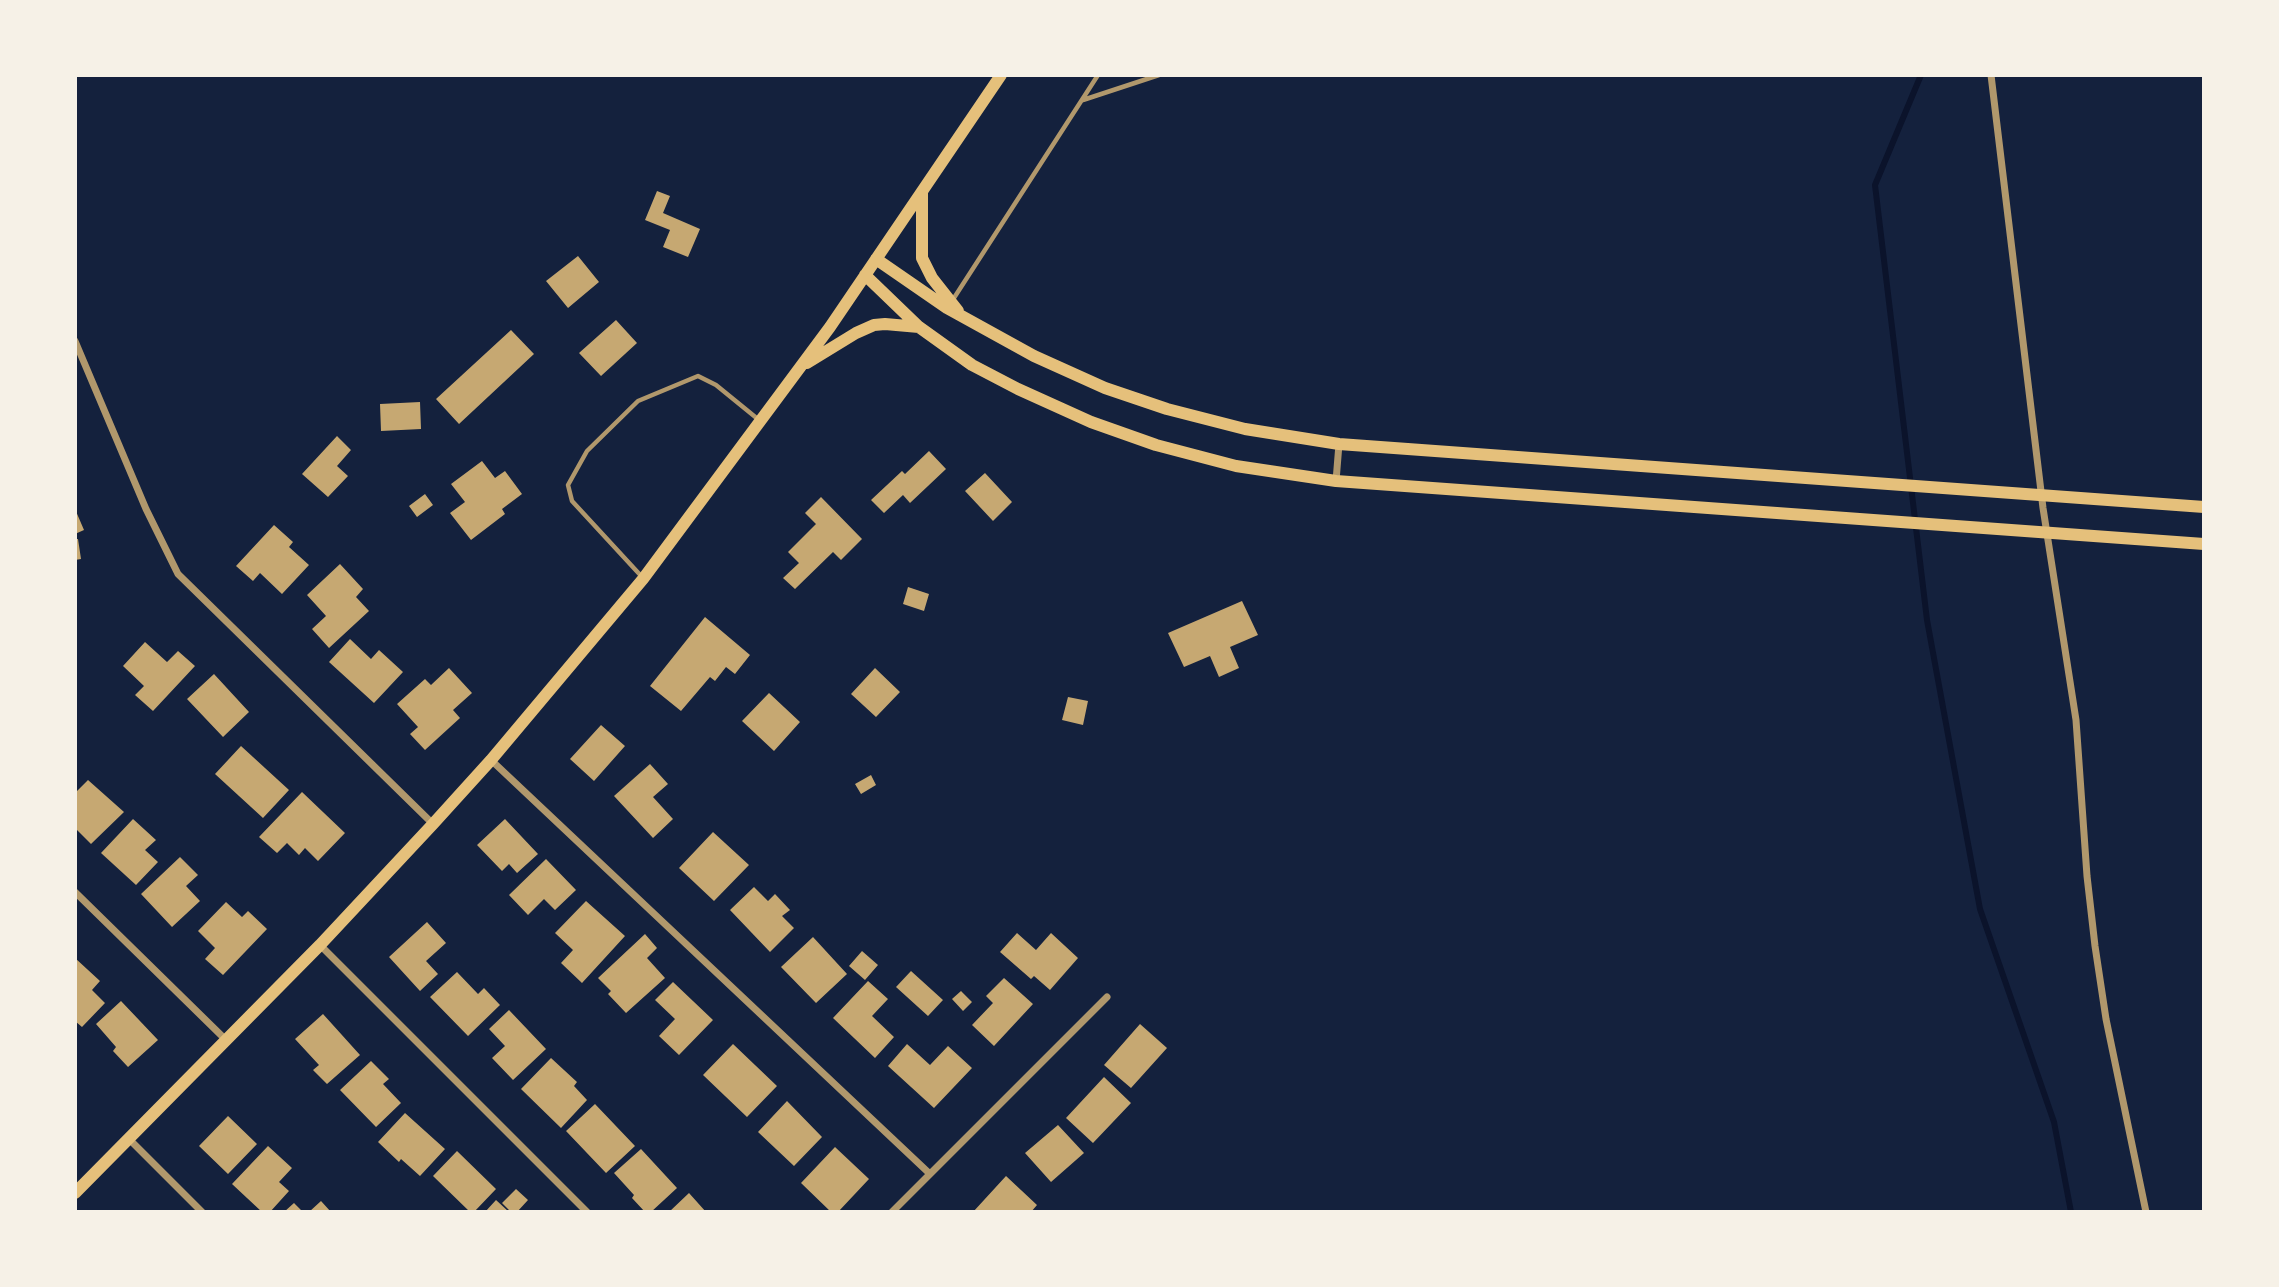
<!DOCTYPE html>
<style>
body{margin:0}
#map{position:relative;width:2279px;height:1287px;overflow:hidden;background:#14213d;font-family:"Libre Baskerville",serif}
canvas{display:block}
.frame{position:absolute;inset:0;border:77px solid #f6f1e7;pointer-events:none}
</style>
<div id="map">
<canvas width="2279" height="1287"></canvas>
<div class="frame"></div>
</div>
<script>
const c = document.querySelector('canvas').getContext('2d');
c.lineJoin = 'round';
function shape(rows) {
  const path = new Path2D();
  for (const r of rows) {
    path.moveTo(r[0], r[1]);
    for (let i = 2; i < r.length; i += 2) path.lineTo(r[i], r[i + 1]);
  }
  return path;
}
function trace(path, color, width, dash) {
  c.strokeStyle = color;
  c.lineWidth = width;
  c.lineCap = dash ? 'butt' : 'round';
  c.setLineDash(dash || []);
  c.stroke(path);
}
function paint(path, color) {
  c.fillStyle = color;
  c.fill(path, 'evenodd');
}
const stream = shape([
 [1921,75,1875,185,1927,620,1980,909,2054,1122,2071,1212]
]);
const building = shape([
 [657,191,670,196,663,213,700,229,688,257,663,247,670,230,645,220],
 [578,256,599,282,568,308,546,281],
 [616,320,637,343,601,376,579,353],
 [511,330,534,354,459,424,436,399],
 [420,402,421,429,381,431,380,404],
 [337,436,351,450,337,466,348,476,328,497,302,474],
 [929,451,946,469,910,503,903,495,884,513,871,500,902,471,905,474],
 [482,461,495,478,505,471,522,494,502,509,505,514,471,540,450,513,465,502,451,484],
 [985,473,1012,502,993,521,965,491],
 [425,494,433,505,417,517,409,506],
 [821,497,862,539,841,560,833,552,795,589,783,578,799,563,788,552,816,524,805,513],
 [75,509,84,530,75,534],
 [274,525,293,542,289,547,309,565,282,594,260,573,253,581,236,566],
 [75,539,78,539,81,559,75,560],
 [340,564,363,589,356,597,369,611,329,648,312,629,326,616,307,595],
 [908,587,929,594,924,611,903,604],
 [1242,601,1258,635,1230,647,1239,668,1219,677,1210,656,1184,667,1168,633],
 [705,617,750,655,735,674,726,667,715,681,710,677,681,711,650,686],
 [350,639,371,659,379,650,403,672,374,703,329,662],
 [145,642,167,662,178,651,195,666,153,711,135,695,144,686,123,666],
 [449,668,472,693,453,710,460,718,425,750,410,734,418,727,397,704,425,679,431,685],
 [875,668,900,692,876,717,851,694],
 [214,674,249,712,223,737,187,699],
 [769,693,800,722,774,751,742,721],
 [1068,697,1088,701,1083,725,1062,720],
 [601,725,625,746,594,781,570,759],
 [241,746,289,790,263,818,215,774],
 [650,764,668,784,653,797,673,819,653,838,614,796],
 [871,775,876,785,861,794,855,784],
 [88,780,124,812,91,844,75,828,75,793],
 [302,792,345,833,318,861,305,848,299,855,287,843,277,853,259,837],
 [133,819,156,840,145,850,158,862,136,885,101,853],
 [505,819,538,854,517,873,509,864,502,871,477,845],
 [713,832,749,865,714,901,679,868],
 [180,857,198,875,186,886,200,901,172,927,141,894],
 [546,859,576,890,555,910,544,899,528,915,509,895],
 [754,887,768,901,775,894,790,910,782,916,794,928,770,952,730,910],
 [586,901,625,936,582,983,561,963,573,950,555,933],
 [226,902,242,917,248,911,267,929,223,975,205,959,215,948,198,931],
 [427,922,446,943,426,961,438,974,420,991,389,957],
 [1017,933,1036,950,1051,933,1078,958,1050,990,1034,976,1031,979,1000,952],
 [645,934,657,948,647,958,665,978,626,1013,608,994,611,991,598,978],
 [813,937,847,974,816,1003,781,967],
 [862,951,878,965,865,980,849,966],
 [75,958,100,981,92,990,105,1003,82,1027,75,1021],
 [911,971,943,1000,928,1016,896,987],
 [457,972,478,994,484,988,500,1005,468,1036,430,997],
 [1004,978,1033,1004,994,1046,972,1025,993,1003,986,996],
 [868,981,888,999,872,1016,894,1037,875,1058,833,1018],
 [673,982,713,1020,679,1055,659,1036,675,1019,655,1000],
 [961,991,972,1002,963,1011,952,999],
 [121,1001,158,1040,128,1067,113,1051,116,1047,96,1024],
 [509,1010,546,1049,513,1080,492,1058,505,1046,489,1029],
 [323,1014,360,1055,327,1084,313,1070,319,1065,295,1039],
 [1140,1024,1167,1048,1131,1088,1104,1065],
 [733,1044,777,1086,747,1117,703,1075],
 [907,1044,930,1065,948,1046,972,1068,934,1108,888,1066],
 [551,1058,577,1082,574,1086,587,1100,561,1128,521,1089],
 [371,1061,389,1079,383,1084,401,1103,376,1127,340,1090],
 [1104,1077,1131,1103,1093,1143,1066,1118],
 [787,1101,822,1137,794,1166,758,1132],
 [595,1104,635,1146,606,1173,566,1131],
 [405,1113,445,1149,420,1176,401,1159,399,1162,378,1142],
 [228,1116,257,1144,228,1174,199,1146],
 [1058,1125,1084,1153,1051,1182,1025,1153],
 [268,1146,292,1168,279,1182,289,1191,270,1212,262,1212,232,1184],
 [835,1147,869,1179,838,1212,831,1212,801,1183],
 [641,1149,677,1188,651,1212,645,1212,632,1198,634,1195,614,1173],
 [457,1151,496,1189,474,1212,470,1212,433,1176],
 [1006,1176,1037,1205,1031,1212,973,1212],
 [516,1189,528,1200,517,1212,511,1212,502,1203],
 [689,1193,706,1212,669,1212],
 [496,1200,509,1212,485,1212],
 [321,1201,331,1212,309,1212],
 [294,1203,303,1212,284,1212]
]);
const service = shape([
 [1083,100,1159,75],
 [952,301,1098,75],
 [643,578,572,501,568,485,587,451,638,401,698,376,716,385,759,420]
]);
const minor = shape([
 [1991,75,2043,508,2076,720,2087,876,2095,946,2106,1019,2146,1212],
 [75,341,146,509,178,574,433,824],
 [1336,481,1339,444],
 [491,760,930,1174],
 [75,892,226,1040],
 [320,945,587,1212],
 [129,1139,202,1212],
 [892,1212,1107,997]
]);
const secondary = shape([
 [922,193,922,258,932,278,958,311],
 [876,259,947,308,1034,356,1105,388,1167,409,1245,429,1339,444,2204,507],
 [865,275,919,327,972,365,1018,389,1091,422,1156,445,1236,466,1336,481,2204,544],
 [807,363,856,333,874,325,885,324,919,327],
 [75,1193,320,945,433,824,491,760,643,579,830,327,1001,75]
]);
trace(stream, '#0b132b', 6);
paint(building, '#c6a872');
trace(service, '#b1986c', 4.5);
trace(minor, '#b1986c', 7);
trace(secondary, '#e5c07b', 12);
</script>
